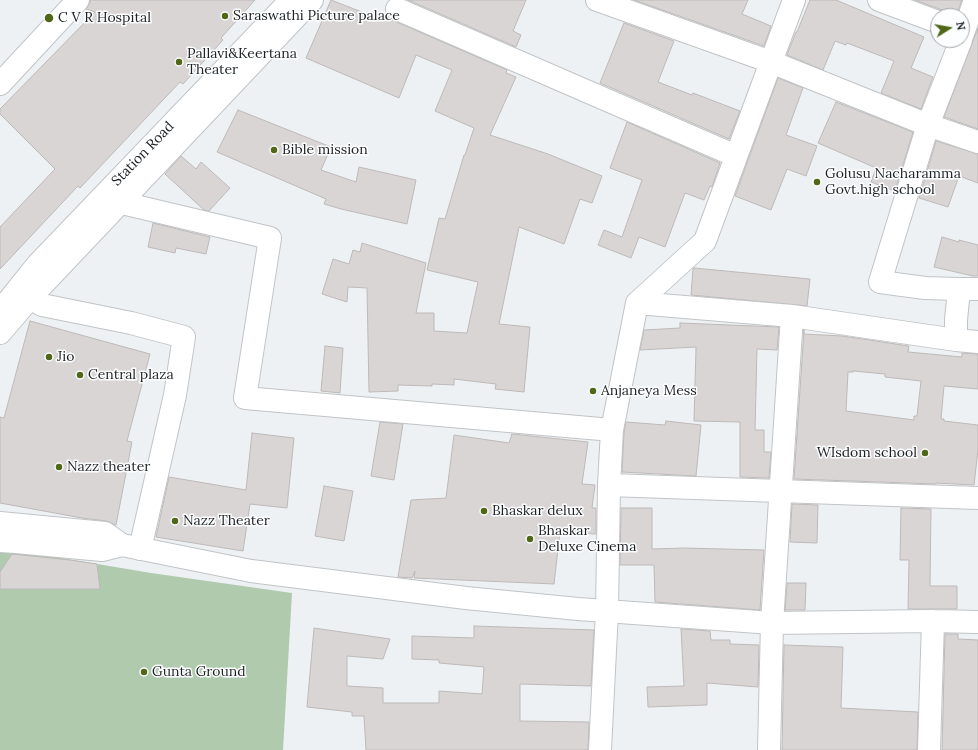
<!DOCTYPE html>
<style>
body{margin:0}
#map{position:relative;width:978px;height:750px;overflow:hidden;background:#eef1f3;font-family:Lora,serif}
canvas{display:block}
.north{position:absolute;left:930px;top:8px;width:40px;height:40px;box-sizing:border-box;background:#fcfeff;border:1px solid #a3a5a6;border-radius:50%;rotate:79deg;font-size:11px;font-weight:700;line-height:16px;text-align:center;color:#1e1f20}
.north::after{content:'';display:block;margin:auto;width:14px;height:18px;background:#506717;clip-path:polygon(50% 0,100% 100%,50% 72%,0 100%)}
</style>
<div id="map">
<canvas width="978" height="750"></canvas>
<div class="north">N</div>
</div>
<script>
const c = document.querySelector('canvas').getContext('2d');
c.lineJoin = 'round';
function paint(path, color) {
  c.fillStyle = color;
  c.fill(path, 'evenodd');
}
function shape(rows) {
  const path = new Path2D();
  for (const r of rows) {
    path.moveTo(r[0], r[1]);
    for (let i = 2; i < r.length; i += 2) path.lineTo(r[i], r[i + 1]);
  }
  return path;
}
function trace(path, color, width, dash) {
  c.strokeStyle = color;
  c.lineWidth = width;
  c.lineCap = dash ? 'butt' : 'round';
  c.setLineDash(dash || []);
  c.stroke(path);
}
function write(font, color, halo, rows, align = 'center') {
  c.font = font + ' Lora,serif';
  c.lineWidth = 3;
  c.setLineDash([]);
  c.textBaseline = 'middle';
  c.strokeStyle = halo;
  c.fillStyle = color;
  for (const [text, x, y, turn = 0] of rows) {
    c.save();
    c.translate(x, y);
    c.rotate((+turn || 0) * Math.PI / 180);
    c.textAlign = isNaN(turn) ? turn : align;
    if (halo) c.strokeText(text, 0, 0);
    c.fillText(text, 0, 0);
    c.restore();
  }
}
const green = shape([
 [14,550,151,573,292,593,283,750,0,750,0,552]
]);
const building = shape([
 [90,0,255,0,221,38,223,40,183,84,180,82,80,188,78,186,0,269,0,227,55,169,0,114,0,109,95,12,86,9,90,3,90,0],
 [331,0,385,21,387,17,392,20,507,70,506,73,516,77,490,135,548,154,602,176,592,203,580,199,564,244,519,227,499,324,530,327,524,392,495,389,496,384,454,379,454,385,432,384,432,386,398,385,398,391,369,392,367,288,348,287,347,302,322,294,333,259,349,264,353,250,360,252,362,243,426,263,416,313,434,313,434,331,467,333,478,282,427,270,439,218,445,219,464,155,465,155,474,128,435,111,452,70,416,55,399,98,306,58,331,0],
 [408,0,526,0,513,31,521,35,516,47,408,0],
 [634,0,748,0,742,14,771,26,764,46,634,0],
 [810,0,836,0,924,37,911,68,933,77,921,109,881,93,894,61,847,43,846,45,835,41,823,70,787,55,796,32,797,32,810,0],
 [915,0,962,0,956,16,951,16,942,10,915,0],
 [624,23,674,41,658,82,692,95,693,93,740,111,729,139,600,83,624,23],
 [978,28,978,129,944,117,978,28],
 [778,78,803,88,786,135,817,146,806,176,787,169,771,210,735,196,778,78],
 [836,102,913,132,895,191,871,182,876,168,818,143,836,102],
 [238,110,331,147,321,170,356,182,359,167,416,180,407,224,341,209,324,204,326,199,217,152,238,110],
 [627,122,720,163,712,187,710,186,704,200,685,193,665,247,639,237,631,258,598,245,604,230,622,237,642,180,610,168,627,122],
 [936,141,978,154,978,183,959,176,948,207,919,198,936,141],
 [181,156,196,169,201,162,230,188,209,211,204,210,165,174,181,156],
 [153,223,210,237,206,254,176,248,175,253,148,247,153,223],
 [942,237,959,242,959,240,978,245,978,276,973,276,934,267,942,237],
 [694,268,810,279,807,306,691,295,693,269,694,268],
 [30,321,150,354,127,441,132,442,116,525,106,521,82,518,0,503,0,417,4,418,30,321],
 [680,323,779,327,777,350,757,349,755,430,764,430,764,452,771,452,769,478,740,477,740,422,694,421,696,347,640,350,644,330,680,328,680,323],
 [804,330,804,334,842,336,909,346,908,352,962,357,962,353,978,354,978,389,944,386,941,419,944,419,944,421,978,425,978,450,974,485,936,483,936,484,794,479,804,330],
 [853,371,885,374,885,377,921,381,917,416,914,416,914,420,846,411,848,372,853,372,853,371],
 [325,346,343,348,340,393,321,391,325,346],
 [666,421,701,425,696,476,622,472,624,432,626,422,665,425,666,421],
 [380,422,403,424,394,480,371,476,380,422],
 [252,433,294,438,287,508,250,504,243,551,156,537,169,477,246,490,252,433],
 [512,434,588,442,582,484,595,485,592,508,596,508,596,534,560,532,554,584,414,578,415,571,412,578,398,577,411,500,446,498,454,435,509,443,512,434],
 [324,486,353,491,344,541,315,536,324,486],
 [792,504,818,505,817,543,790,542,792,504],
 [621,508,652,508,652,549,684,548,764,550,760,610,655,602,654,565,620,565,621,508],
 [901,508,931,509,930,586,957,586,957,609,908,609,909,560,900,560,901,508],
 [12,554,70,560,97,564,100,589,0,589,0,572,12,554],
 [787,583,806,583,805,610,785,610,787,583],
 [474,626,594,630,591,686,520,684,520,721,589,722,588,750,366,750,364,716,352,716,352,712,307,707,314,628,390,639,383,659,347,656,347,686,383,688,383,703,439,703,439,691,482,694,484,667,439,663,439,660,412,659,412,636,474,638,474,626],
 [681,629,710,631,711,640,730,640,730,644,759,645,758,687,707,683,707,705,648,707,647,687,684,686,681,629],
 [945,634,958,634,958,639,978,640,978,750,942,750,945,634],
 [784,645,843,647,841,708,918,712,917,750,782,750,784,645]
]);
const minor = shape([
 [597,0,771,62,794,0],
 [879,0,938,22],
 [397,9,736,156],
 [962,36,975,0],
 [0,84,78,0],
 [101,198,270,238,245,398,612,430],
 [24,285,30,298,42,305,131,323,184,337,175,395,140,549],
 [959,289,925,288,880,282,928,125,961,40],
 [637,303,792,316,772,623,769,750],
 [1,310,38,264,291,0],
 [792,316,956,340,956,320,959,289,978,289],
 [0,333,30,298,312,0],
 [956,340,978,342],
 [609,485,978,498],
 [0,523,105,533,122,545,251,571,466,598,578,609,772,623,933,621,978,622],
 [0,541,16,542,102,550,122,545],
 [600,750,607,611,609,485,612,430,637,303,705,241,771,62,928,125,978,142],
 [929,750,933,621]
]);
const markers = [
 [225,16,4,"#506717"],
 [49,18,5,"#506717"],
 [179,62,4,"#506717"],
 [274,150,4,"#506717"],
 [817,182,4,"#506717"],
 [49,357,4,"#506717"],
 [80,375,4,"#506717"],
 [593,391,4,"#506717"],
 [925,453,4,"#506717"],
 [59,467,4,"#506717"],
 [484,511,4,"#506717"],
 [175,521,4,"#506717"],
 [530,539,4,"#506717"],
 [144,672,4,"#506717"]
];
const poiNames = [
 ["Saraswathi Picture palace",233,16],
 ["C V R Hospital",58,18],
 ["Pallavi&Keertana",187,54],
 ["Theater",187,70],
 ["Bible mission",282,150],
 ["Golusu Nacharamma",825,174],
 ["Govt.high school",825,190],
 ["Jio",57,357],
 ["Central plaza",88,375],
 ["Anjaneya Mess",601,391],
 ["WIsdom school",917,453,"right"],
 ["Nazz theater",67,467],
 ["Bhaskar delux",492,511],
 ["Nazz Theater",183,521],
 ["Bhaskar",538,531],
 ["Deluxe Cinema",538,547],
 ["Gunta Ground",152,672]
];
const streetNames = [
 ["Station Road",143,154,-46]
];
paint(green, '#b0caae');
paint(building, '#d9d5d4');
trace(building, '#bdb9b8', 1);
trace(minor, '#c1c4c6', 24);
trace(minor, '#fff', 22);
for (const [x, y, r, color] of markers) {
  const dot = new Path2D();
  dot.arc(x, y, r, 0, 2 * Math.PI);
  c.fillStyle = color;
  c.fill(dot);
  trace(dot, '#fcfeff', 1.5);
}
write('14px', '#1e1f20', '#fcfeff', poiNames, 'left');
write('14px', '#1e1f20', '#fcfeff', streetNames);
</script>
